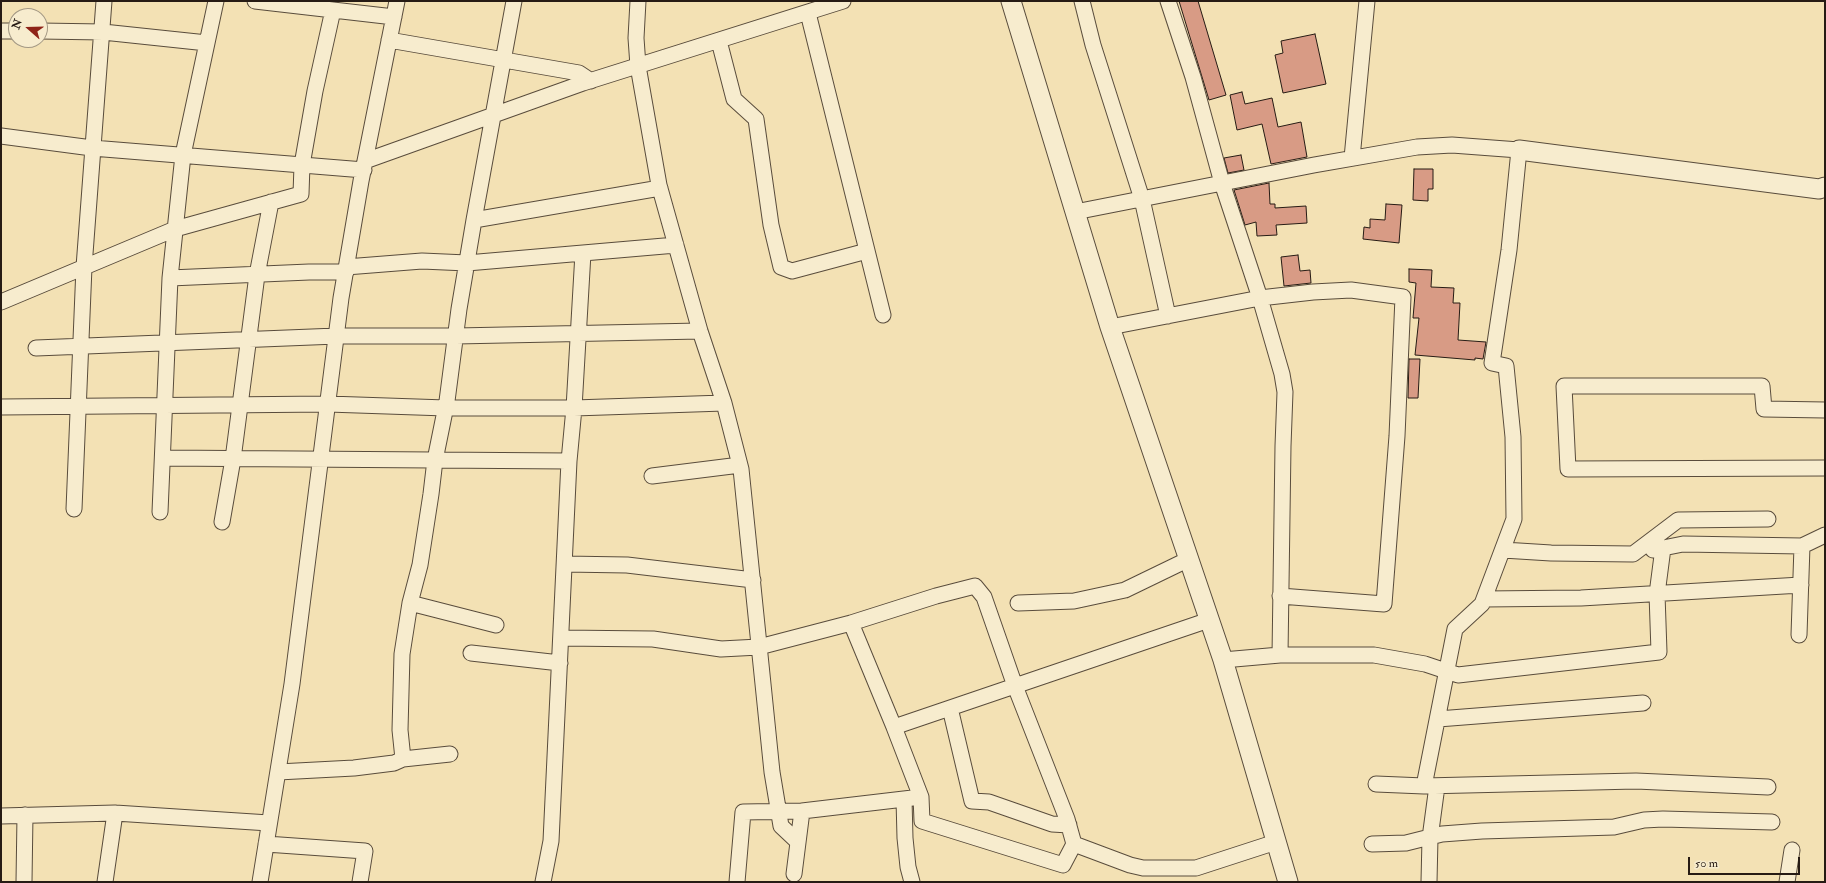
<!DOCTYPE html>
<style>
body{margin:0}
#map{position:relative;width:1826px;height:883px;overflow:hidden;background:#f3e1b4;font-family:"IM FELL Double Pica",serif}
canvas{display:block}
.frame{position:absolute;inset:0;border:2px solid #261b14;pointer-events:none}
.north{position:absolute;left:8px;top:8px;width:40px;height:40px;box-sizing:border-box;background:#f7ecce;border:1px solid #a39884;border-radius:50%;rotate:290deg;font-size:11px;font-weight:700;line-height:16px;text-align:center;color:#261b14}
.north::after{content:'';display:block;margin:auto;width:14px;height:18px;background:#8f2418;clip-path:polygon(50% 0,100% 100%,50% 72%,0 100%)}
.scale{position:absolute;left:1688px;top:857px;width:112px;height:18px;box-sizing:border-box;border:2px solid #261b14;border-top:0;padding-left:5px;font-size:12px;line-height:14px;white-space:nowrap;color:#261b14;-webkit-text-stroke:3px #f7ecce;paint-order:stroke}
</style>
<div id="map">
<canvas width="1826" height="883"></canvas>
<div class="frame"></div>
<div class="north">N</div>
<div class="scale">50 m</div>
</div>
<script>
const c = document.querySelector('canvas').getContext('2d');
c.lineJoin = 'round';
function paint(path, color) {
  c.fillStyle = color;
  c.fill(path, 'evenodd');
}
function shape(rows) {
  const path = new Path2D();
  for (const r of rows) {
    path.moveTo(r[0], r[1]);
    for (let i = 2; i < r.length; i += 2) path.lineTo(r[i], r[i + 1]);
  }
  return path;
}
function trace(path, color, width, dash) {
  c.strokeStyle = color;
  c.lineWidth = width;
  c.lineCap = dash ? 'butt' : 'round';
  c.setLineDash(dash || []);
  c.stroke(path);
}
const building = shape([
 [1179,1,1198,1,1226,95,1209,100,1179,1],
 [1315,34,1326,84,1283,93,1275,55,1283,53,1281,41,1315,34],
 [1242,92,1245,104,1272,98,1278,127,1301,122,1307,157,1271,164,1262,124,1237,130,1230,95,1242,92],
 [1241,155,1244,170,1228,173,1224,158,1241,155],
 [1414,169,1433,169,1433,189,1428,189,1428,201,1413,200,1414,169],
 [1269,183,1270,204,1275,204,1275,208,1306,206,1307,223,1276,225,1277,235,1257,236,1256,222,1245,225,1234,190,1269,183],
 [1386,204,1402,205,1399,243,1363,239,1364,227,1370,228,1370,219,1385,220,1386,204],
 [1298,255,1300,271,1310,270,1311,283,1284,286,1281,257,1298,255],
 [1409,269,1432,270,1431,287,1454,288,1453,303,1460,303,1458,340,1486,342,1483,359,1475,358,1475,360,1415,355,1419,318,1413,318,1416,283,1409,282,1409,269],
 [1409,359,1420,359,1418,398,1408,398,1409,359]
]);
const minor = shape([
 [255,1,394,17],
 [638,1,636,38,638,66,659,185,700,331,724,403,741,469,772,772,781,826,798,842],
 [1082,1,1093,45,1142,199,1168,316],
 [1168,1,1193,77,1222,183,1260,298,1282,374,1285,392,1283,446,1280,655],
 [808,13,883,315],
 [1,31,16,31],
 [40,31,103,32,207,43],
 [389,40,579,73,591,81],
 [719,41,734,99,756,119,771,225,781,267,792,271,867,251],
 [1,136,92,148,364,170],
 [1352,158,1367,1],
 [365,161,583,83,843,1],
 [1075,212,1314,165,1417,147,1452,145,1519,150,1509,250,1492,363,1506,366,1513,437,1514,519,1482,604,1455,629,1424,786],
 [474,220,660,188],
 [346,267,422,261,467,263,676,245],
 [170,278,309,272,346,272],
 [1,302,175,229,301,194,302,165,315,91,333,10],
 [1110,327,1260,298,1313,292,1351,290,1403,297,1397,436,1384,604,1280,596],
 [36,348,337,336,456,336,700,331],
 [1,407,328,404,446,408,574,408,724,403],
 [1825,410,1764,409,1762,386,1564,386,1568,469,1825,468],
 [163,458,569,461],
 [652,476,740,465],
 [74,509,84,267,104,1],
 [160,512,170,278,183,155,216,1],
 [222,522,233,459,257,275,271,202],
 [1503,550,1551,553,1633,554,1678,520,1768,519],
 [1653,550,1683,544,1802,546,1825,535],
 [565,564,627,565,753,580],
 [1484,599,1581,598,1801,585],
 [410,603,496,625],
 [1018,603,1074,601,1125,590,1189,559],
 [851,623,894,727],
 [1799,635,1802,546],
 [561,638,653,639,721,649,759,647,851,623,936,596,975,586,984,597,1015,686,1067,819,1074,844,1130,865,1143,868,1196,868,1276,842],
 [471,653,560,663],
 [1223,660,1280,655,1374,655,1425,664,1458,675,1659,652,1657,594,1663,548],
 [950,708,972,801,989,802,1052,824,1069,825],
 [1438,719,1643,703],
 [403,759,400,730,402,654,410,603,420,565,431,494,435,460,447,401,459,309,474,220,514,1],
 [278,772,354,768,394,763,403,759,450,754],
 [1376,784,1424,786,1636,781,1768,787],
 [921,797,922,821,1063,865,1074,844],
 [904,799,905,838,908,867,912,882],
 [1,816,115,813,269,823],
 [266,844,365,851,360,882],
 [1372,844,1406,843,1442,834,1482,831,1614,827,1644,820,1663,819,1772,822],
 [794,874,802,811,921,797,894,727,1209,620],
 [24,882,25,815],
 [105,882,115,813],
 [260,882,292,684,341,298,361,181,397,1],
 [543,882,551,841,569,461,574,408,583,253],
 [737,882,743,812,802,811],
 [1429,882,1430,838,1437,786],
 [1787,882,1792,850]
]);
const tertiary = shape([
 [1011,1,1110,327,1223,660,1288,882],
 [1519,150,1819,189,1825,187]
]);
paint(building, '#d89b85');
trace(building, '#261b14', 1);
trace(minor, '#594c3c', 17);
trace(tertiary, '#594c3c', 21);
trace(minor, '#f7ecce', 15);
trace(tertiary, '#f7ecce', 19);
</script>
